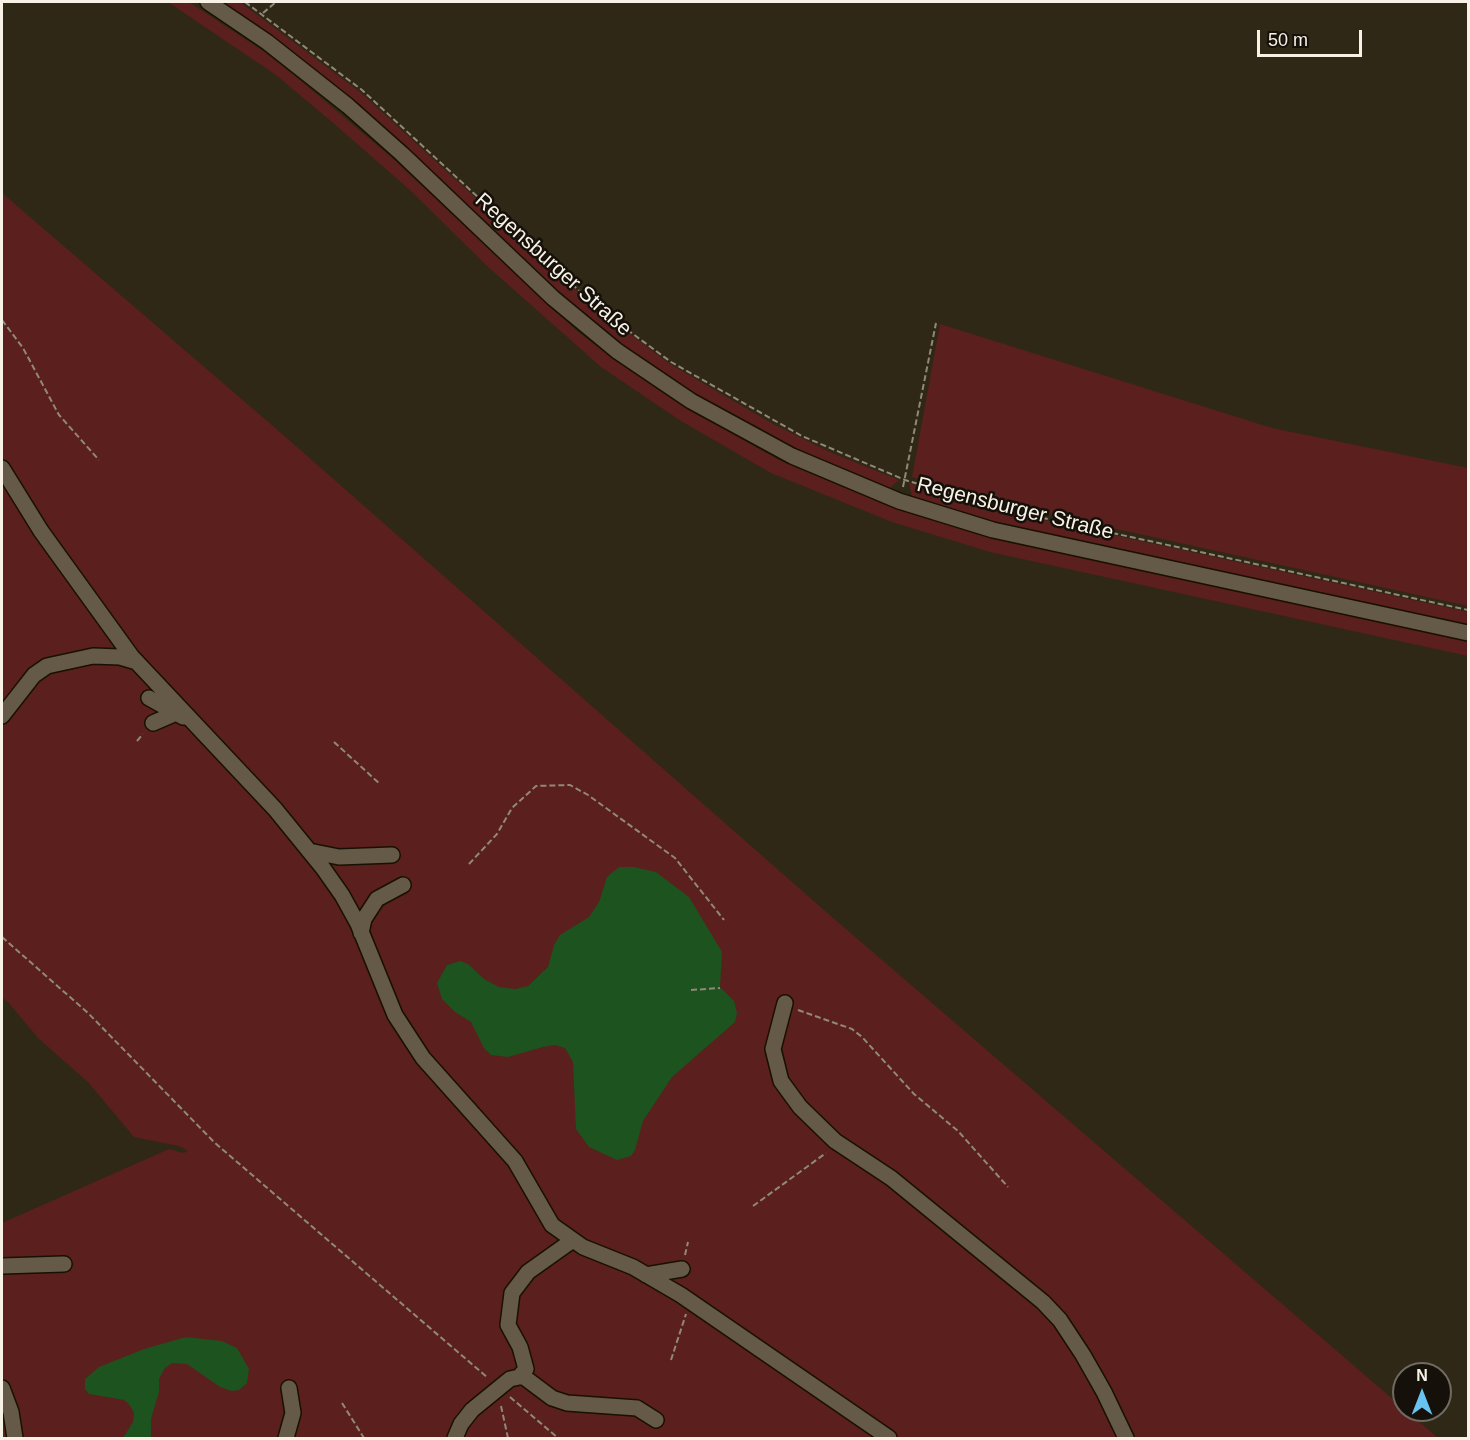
<!DOCTYPE html>
<meta charset="utf-8">
<style>
body{margin:0}
#map{position:relative;width:1470px;height:1440px;overflow:hidden;background:#302816;font-family:Helvetica,sans-serif}
canvas{display:block}
.frame{position:absolute;inset:0;border:3px solid #f7f1e6;pointer-events:none}
.north{position:absolute;left:1392px;top:1362px;width:60px;height:60px;box-sizing:border-box;background:#15110a;border:2px solid #6f6b62;border-radius:50%;rotate:0deg;font-size:16px;font-weight:700;line-height:24px;text-align:center;color:#f7f1e6}
.north::after{content:'';display:block;margin:auto;width:21px;height:27px;background:#69c3f1;clip-path:polygon(50% 0,100% 100%,50% 72%,0 100%)}
.scale{position:absolute;left:1257px;top:30px;width:105px;height:27px;box-sizing:border-box;border:3px solid #f7f1e6;border-top:0;padding-left:8px;font-size:18px;line-height:21px;white-space:nowrap;color:#f7f1e6;-webkit-text-stroke:4px #15110a;paint-order:stroke}
</style>
<div id="map">
<canvas width="1470" height="1440"></canvas>
<div class="frame"></div>
<div class="north">N</div>
<div class="scale">50 m</div>
</div>
<script>
const c = document.querySelector('canvas').getContext('2d');
c.lineJoin = 'round';
function paint(path, color) {
  c.fillStyle = color;
  c.fill(path, 'evenodd');
}
function shape(rows) {
  const path = new Path2D();
  for (const r of rows) {
    path.moveTo(r[0], r[1]);
    for (let i = 2; i < r.length; i += 2) path.lineTo(r[i], r[i + 1]);
  }
  return path;
}
function trace(path, color, width, dash) {
  c.strokeStyle = color;
  c.lineWidth = width;
  c.lineCap = dash ? 'butt' : 'round';
  c.setLineDash(dash || []);
  c.stroke(path);
}
function write(font, color, halo, rows, align = 'center') {
  c.font = font + ' Helvetica,sans-serif';
  c.lineWidth = 5;
  c.setLineDash([]);
  c.textBaseline = 'middle';
  c.strokeStyle = halo;
  c.fillStyle = color;
  for (const [text, x, y, turn = 0] of rows) {
    c.save();
    c.translate(x, y);
    c.rotate((+turn || 0) * Math.PI / 180);
    c.textAlign = isNaN(turn) ? turn : align;
    if (halo) c.strokeText(text, 0, 0);
    c.fillText(text, 0, 0);
    c.restore();
  }
}
const green = shape([
 [168,2,189,2,263,51,301,81,391,157,578,332,610,356,689,409,779,460,894,508,992,538,1468,641,1468,656,990,552,892,522,771,473,681,421,601,367,486,265,411,191,332,122,276,75],
 [219,2,240,2,360,92,598,310,670,364,773,424,832,453,899,480,889,489,793,449,695,395,621,345],
 [2,193,281,433,825,911,1438,1438,2,1438,2,1223,169,1149,184,1153,188,1151,179,1146,134,1137,88,1082,39,1039,8,1002,2,998],
 [940,324,1272,428,1468,468,1468,606,993,502,912,477],
 [909,483,998,510,1468,612,1468,625,994,522,912,497]
]);
const water = shape([
 [619,867,634,867,656,872,689,897,722,952,720,987,734,1001,737,1013,735,1022,672,1077,643,1121,635,1150,631,1156,617,1160,589,1147,576,1129,573,1062,565,1048,555,1045,543,1047,508,1057,491,1055,484,1048,471,1022,455,1012,442,999,437,983,447,965,460,961,468,964,484,979,499,987,515,989,528,986,548,967,554,945,560,935,589,917,599,902,607,877],
 [186,1337,222,1341,237,1348,249,1369,247,1383,239,1390,232,1391,220,1387,187,1364,172,1363,164,1369,159,1379,159,1392,151,1419,151,1438,123,1438,133,1422,134,1413,129,1404,124,1400,89,1394,85,1389,85,1379,99,1367,144,1349]
]);
const path = shape([
 [245,2,362,90,599,309,671,362,802,436,905,480,997,508,1468,610],
 [263,13,276,2],
 [2,320,23,348,59,415,99,460],
 [903,487,936,323],
 [137,741,143,734],
 [334,742,380,784],
 [469,864,497,834,512,808,536,786,570,785,588,795,675,858,724,920],
 [2,937,88,1013,215,1143,488,1378],
 [691,990,720,988],
 [798,1010,852,1029,862,1037,914,1094,958,1131,1008,1187],
 [753,1206,826,1153],
 [685,1255,688,1242],
 [671,1360,686,1314],
 [510,1397,558,1438],
 [342,1403,364,1438],
 [501,1406,508,1438]
]);
const minor = shape([
 [208,2,267,42,348,106,402,154,553,298,617,351,691,401,792,456,899,501,993,530,1468,633],
 [2,468,41,531,132,657,275,809,323,868,342,895,358,924,395,1015,423,1058,515,1161,552,1225,583,1247,633,1267,681,1295,889,1438],
 [149,698,183,717],
 [2,716,34,675,47,666,93,656,120,657,137,662],
 [153,723,176,713],
 [309,851,339,857,392,855],
 [361,933,364,919,377,899,403,885],
 [785,1003,773,1049,781,1081,800,1107,835,1141,891,1178,1043,1302,1060,1320,1083,1355,1104,1392,1126,1438],
 [2,1266,64,1264],
 [646,1275,682,1269],
 [519,1377,526,1369,520,1347,508,1325,512,1293,528,1272,573,1240],
 [2,1388,11,1412,15,1438],
 [286,1438,293,1413,289,1388],
 [455,1438,461,1424,472,1410,510,1379,519,1377,524,1377,552,1398,567,1403,637,1408,656,1420]
]);
const streetNames = [
 ["Regensburger Straße",553,265,42],
 ["Regensburger Straße",1015,509,14]
];
paint(green, '#5b1f1d');
paint(water, '#1d531e');
trace(minor, '#181002', 18);
trace(path, '#90897a', 2, [6, 3]);
trace(minor, '#645a47', 15);
write('21px', '#f7f1e6', '#15110a', streetNames);
</script>
